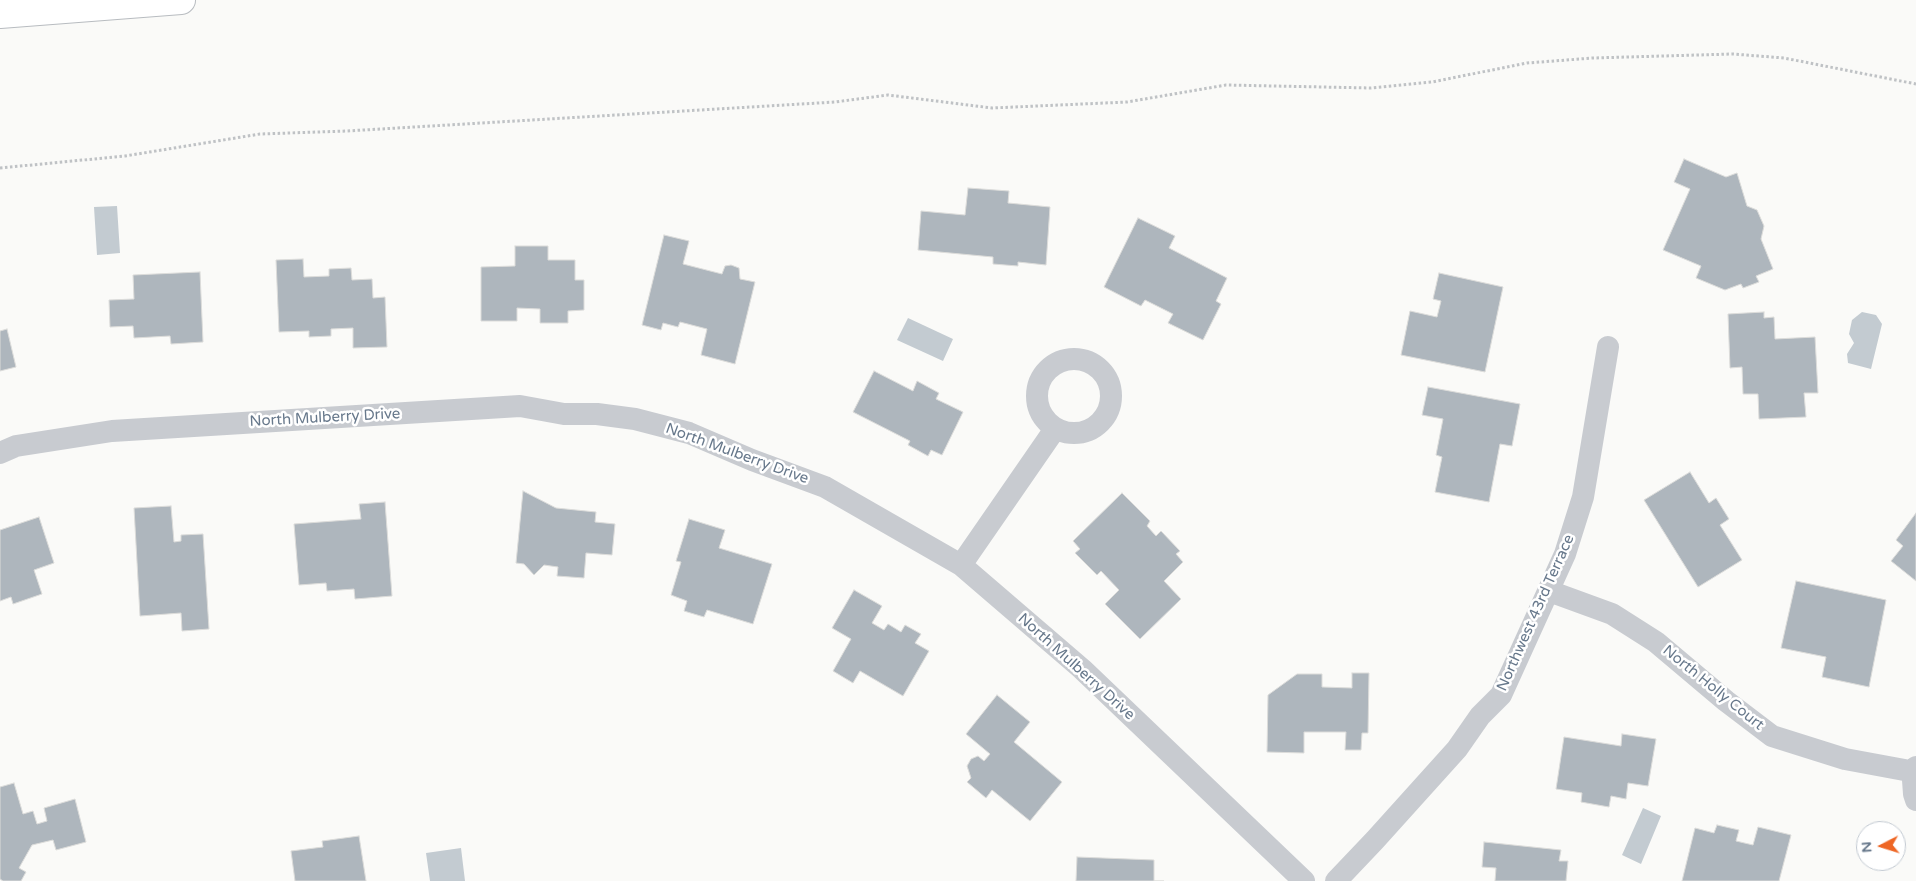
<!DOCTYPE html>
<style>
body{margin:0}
#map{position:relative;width:1916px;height:881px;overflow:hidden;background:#fafaf8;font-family:"Varela Round",sans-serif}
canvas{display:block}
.north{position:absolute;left:1856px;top:821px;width:50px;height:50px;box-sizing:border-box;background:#fff;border:1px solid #c2c9d1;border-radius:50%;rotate:265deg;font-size:14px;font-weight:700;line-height:20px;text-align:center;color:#67788b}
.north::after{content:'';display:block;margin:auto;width:18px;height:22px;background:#ee6624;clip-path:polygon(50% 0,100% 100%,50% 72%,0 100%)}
</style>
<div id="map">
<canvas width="1916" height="881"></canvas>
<div class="north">N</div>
</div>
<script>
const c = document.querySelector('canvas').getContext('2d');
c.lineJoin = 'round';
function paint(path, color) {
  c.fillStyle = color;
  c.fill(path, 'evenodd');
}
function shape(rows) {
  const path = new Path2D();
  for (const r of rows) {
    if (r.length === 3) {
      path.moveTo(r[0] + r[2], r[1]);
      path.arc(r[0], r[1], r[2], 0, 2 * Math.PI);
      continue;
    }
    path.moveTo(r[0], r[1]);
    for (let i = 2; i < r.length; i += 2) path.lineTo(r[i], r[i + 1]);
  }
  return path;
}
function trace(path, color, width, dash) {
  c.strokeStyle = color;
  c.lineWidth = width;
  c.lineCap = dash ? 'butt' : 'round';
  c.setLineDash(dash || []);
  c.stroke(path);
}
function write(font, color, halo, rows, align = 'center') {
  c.font = font + ' "Varela Round",sans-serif';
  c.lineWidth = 5;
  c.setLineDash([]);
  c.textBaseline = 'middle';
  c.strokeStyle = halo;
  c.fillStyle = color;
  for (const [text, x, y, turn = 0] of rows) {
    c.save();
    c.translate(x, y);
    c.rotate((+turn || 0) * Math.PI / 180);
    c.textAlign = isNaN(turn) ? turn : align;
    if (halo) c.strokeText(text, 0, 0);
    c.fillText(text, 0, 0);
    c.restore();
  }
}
const water = shape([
 [117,206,120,253,97,255,94,207],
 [1862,312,1876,315,1882,324,1871,369,1848,363,1847,354,1854,343,1849,334,1852,320],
 [908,318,953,339,943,361,897,340],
 [1643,808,1661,816,1641,864,1622,855],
 [461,848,465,881,430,881,426,853]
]);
const building = shape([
 [1684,159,1726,177,1737,173,1747,206,1757,210,1764,226,1761,239,1773,269,1756,276,1759,282,1743,288,1741,284,1725,290,1696,278,1701,266,1663,250,1690,189,1674,182,1684,159],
 [968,188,1009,191,1008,203,1050,207,1046,265,1018,262,1018,266,993,264,993,257,918,250,921,211,965,215,968,188],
 [1138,218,1175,236,1169,248,1227,278,1216,301,1221,304,1203,340,1168,323,1173,314,1145,300,1141,306,1104,287,1138,218],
 [664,235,689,241,683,264,722,274,725,266,731,265,739,268,740,279,755,282,735,364,701,355,707,329,680,322,678,327,663,323,661,330,642,325,664,235],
 [515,246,548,246,548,260,575,260,575,280,584,280,584,310,568,311,568,323,540,323,540,309,517,308,517,321,481,321,481,267,515,266,515,246],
 [303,259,304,277,329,276,329,269,351,268,352,280,372,279,373,298,385,297,387,347,353,348,353,328,331,329,331,336,309,337,309,331,279,332,276,260,303,259],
 [200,272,203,342,171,344,170,336,134,338,133,326,110,327,109,300,134,299,133,275,200,272],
 [1439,273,1503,287,1485,372,1401,355,1410,311,1437,317,1441,301,1433,299,1439,273],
 [1764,312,1764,318,1774,317,1775,339,1815,337,1818,393,1804,393,1806,417,1759,419,1758,394,1743,394,1742,367,1730,368,1728,314,1764,312],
 [7,329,16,367,0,371,0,331,7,329],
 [874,371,913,391,917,381,939,393,936,399,963,412,942,455,931,450,928,456,908,445,910,441,853,412,874,371],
 [1428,387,1520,404,1512,446,1500,444,1489,502,1435,492,1442,457,1436,455,1443,419,1422,415,1428,387],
 [1690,472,1709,503,1716,498,1729,519,1720,525,1742,560,1698,587,1644,500,1690,472],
 [523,491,556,508,596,512,595,522,615,524,612,555,586,553,584,578,557,576,558,567,544,565,534,575,524,564,516,563,523,491],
 [1122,493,1150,521,1147,526,1156,536,1161,531,1180,551,1176,554,1183,562,1164,581,1181,599,1140,639,1105,604,1119,590,1101,571,1097,575,1075,553,1080,549,1073,541,1122,493],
 [385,502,392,596,355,599,354,589,327,591,326,583,299,585,294,524,361,519,359,504,385,502],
 [171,506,174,542,181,541,181,535,203,534,209,629,182,631,181,613,140,616,134,508,171,506],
 [1916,513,1916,581,1891,561,1903,546,1896,540,1916,513],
 [39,517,54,563,34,570,42,594,13,604,11,597,0,601,0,530,39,517],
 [689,519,725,530,719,548,772,564,753,624,707,610,704,617,684,611,687,601,671,595,681,562,676,561,689,519],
 [1796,581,1886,600,1869,687,1822,677,1826,657,1781,648,1796,581],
 [854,590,882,606,872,623,884,630,888,624,901,632,905,625,921,634,915,643,929,651,903,696,860,671,853,683,833,671,851,639,832,628,854,590],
 [1352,673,1369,673,1368,733,1362,733,1361,750,1345,750,1346,732,1304,732,1304,753,1267,752,1268,695,1297,674,1322,674,1322,687,1352,688,1352,673],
 [997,695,1030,722,1014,742,1062,782,1030,821,992,790,986,798,967,782,971,778,967,766,971,759,978,756,984,761,990,754,966,734,997,695],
 [1622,734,1656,739,1648,786,1628,783,1626,799,1611,796,1609,807,1581,802,1582,793,1556,789,1564,737,1621,746,1622,734],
 [14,783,23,814,33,811,37,824,47,821,44,808,75,799,86,842,56,850,53,840,32,845,19,868,26,872,21,881,3,881,0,879,0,787,14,783],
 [1717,825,1739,830,1736,841,1753,845,1758,827,1791,835,1779,881,1682,881,1695,828,1714,833,1717,825],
 [359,836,366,881,295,881,291,851,323,847,322,841,359,836],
 [1484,842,1561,850,1559,861,1568,861,1566,881,1495,881,1496,868,1482,867,1484,842],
 [1077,857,1154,860,1154,881,1164,881,1076,881,1077,857]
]);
const path = shape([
 [0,168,125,156,260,134,347,131,835,102,888,95,992,108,1127,102,1226,85,1371,88,1432,82,1527,63,1593,58,1733,54,1784,58,1916,84]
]);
const minor = shape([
 [1074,396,37],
 [0,453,16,446,112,431,520,406,564,414,597,414,635,419,689,433,752,460,825,487,961,565,1082,669,1304,881],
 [961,565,1055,429],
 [1549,591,1612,614,1656,642,1726,701,1772,736,1845,759,1915,772],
 [1916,767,1913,780,1914,794,1916,800],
 [1336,881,1375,840,1457,749,1480,716,1501,695,1565,554,1583,497,1608,347]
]);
const motorway = shape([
 [0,14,181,0]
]);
const streetNames = [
 ["North Mulberry Drive",325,418,-3],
 ["North Mulberry Drive",737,454,20],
 ["Northwest 43rd Terrace",1536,613,-66],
 ["North Mulberry Drive",1076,667,42],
 ["North Holly Court",1713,688,39]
];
paint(water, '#c3cbd1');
paint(building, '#aeb6bd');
trace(building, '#dcdcda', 1);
trace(motorway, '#b8bcc0', 30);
trace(path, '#bfc2c5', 3, [2.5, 2.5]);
trace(minor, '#c8cbd0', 22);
trace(motorway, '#fff', 28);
write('15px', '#67788b', '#fff', streetNames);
</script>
